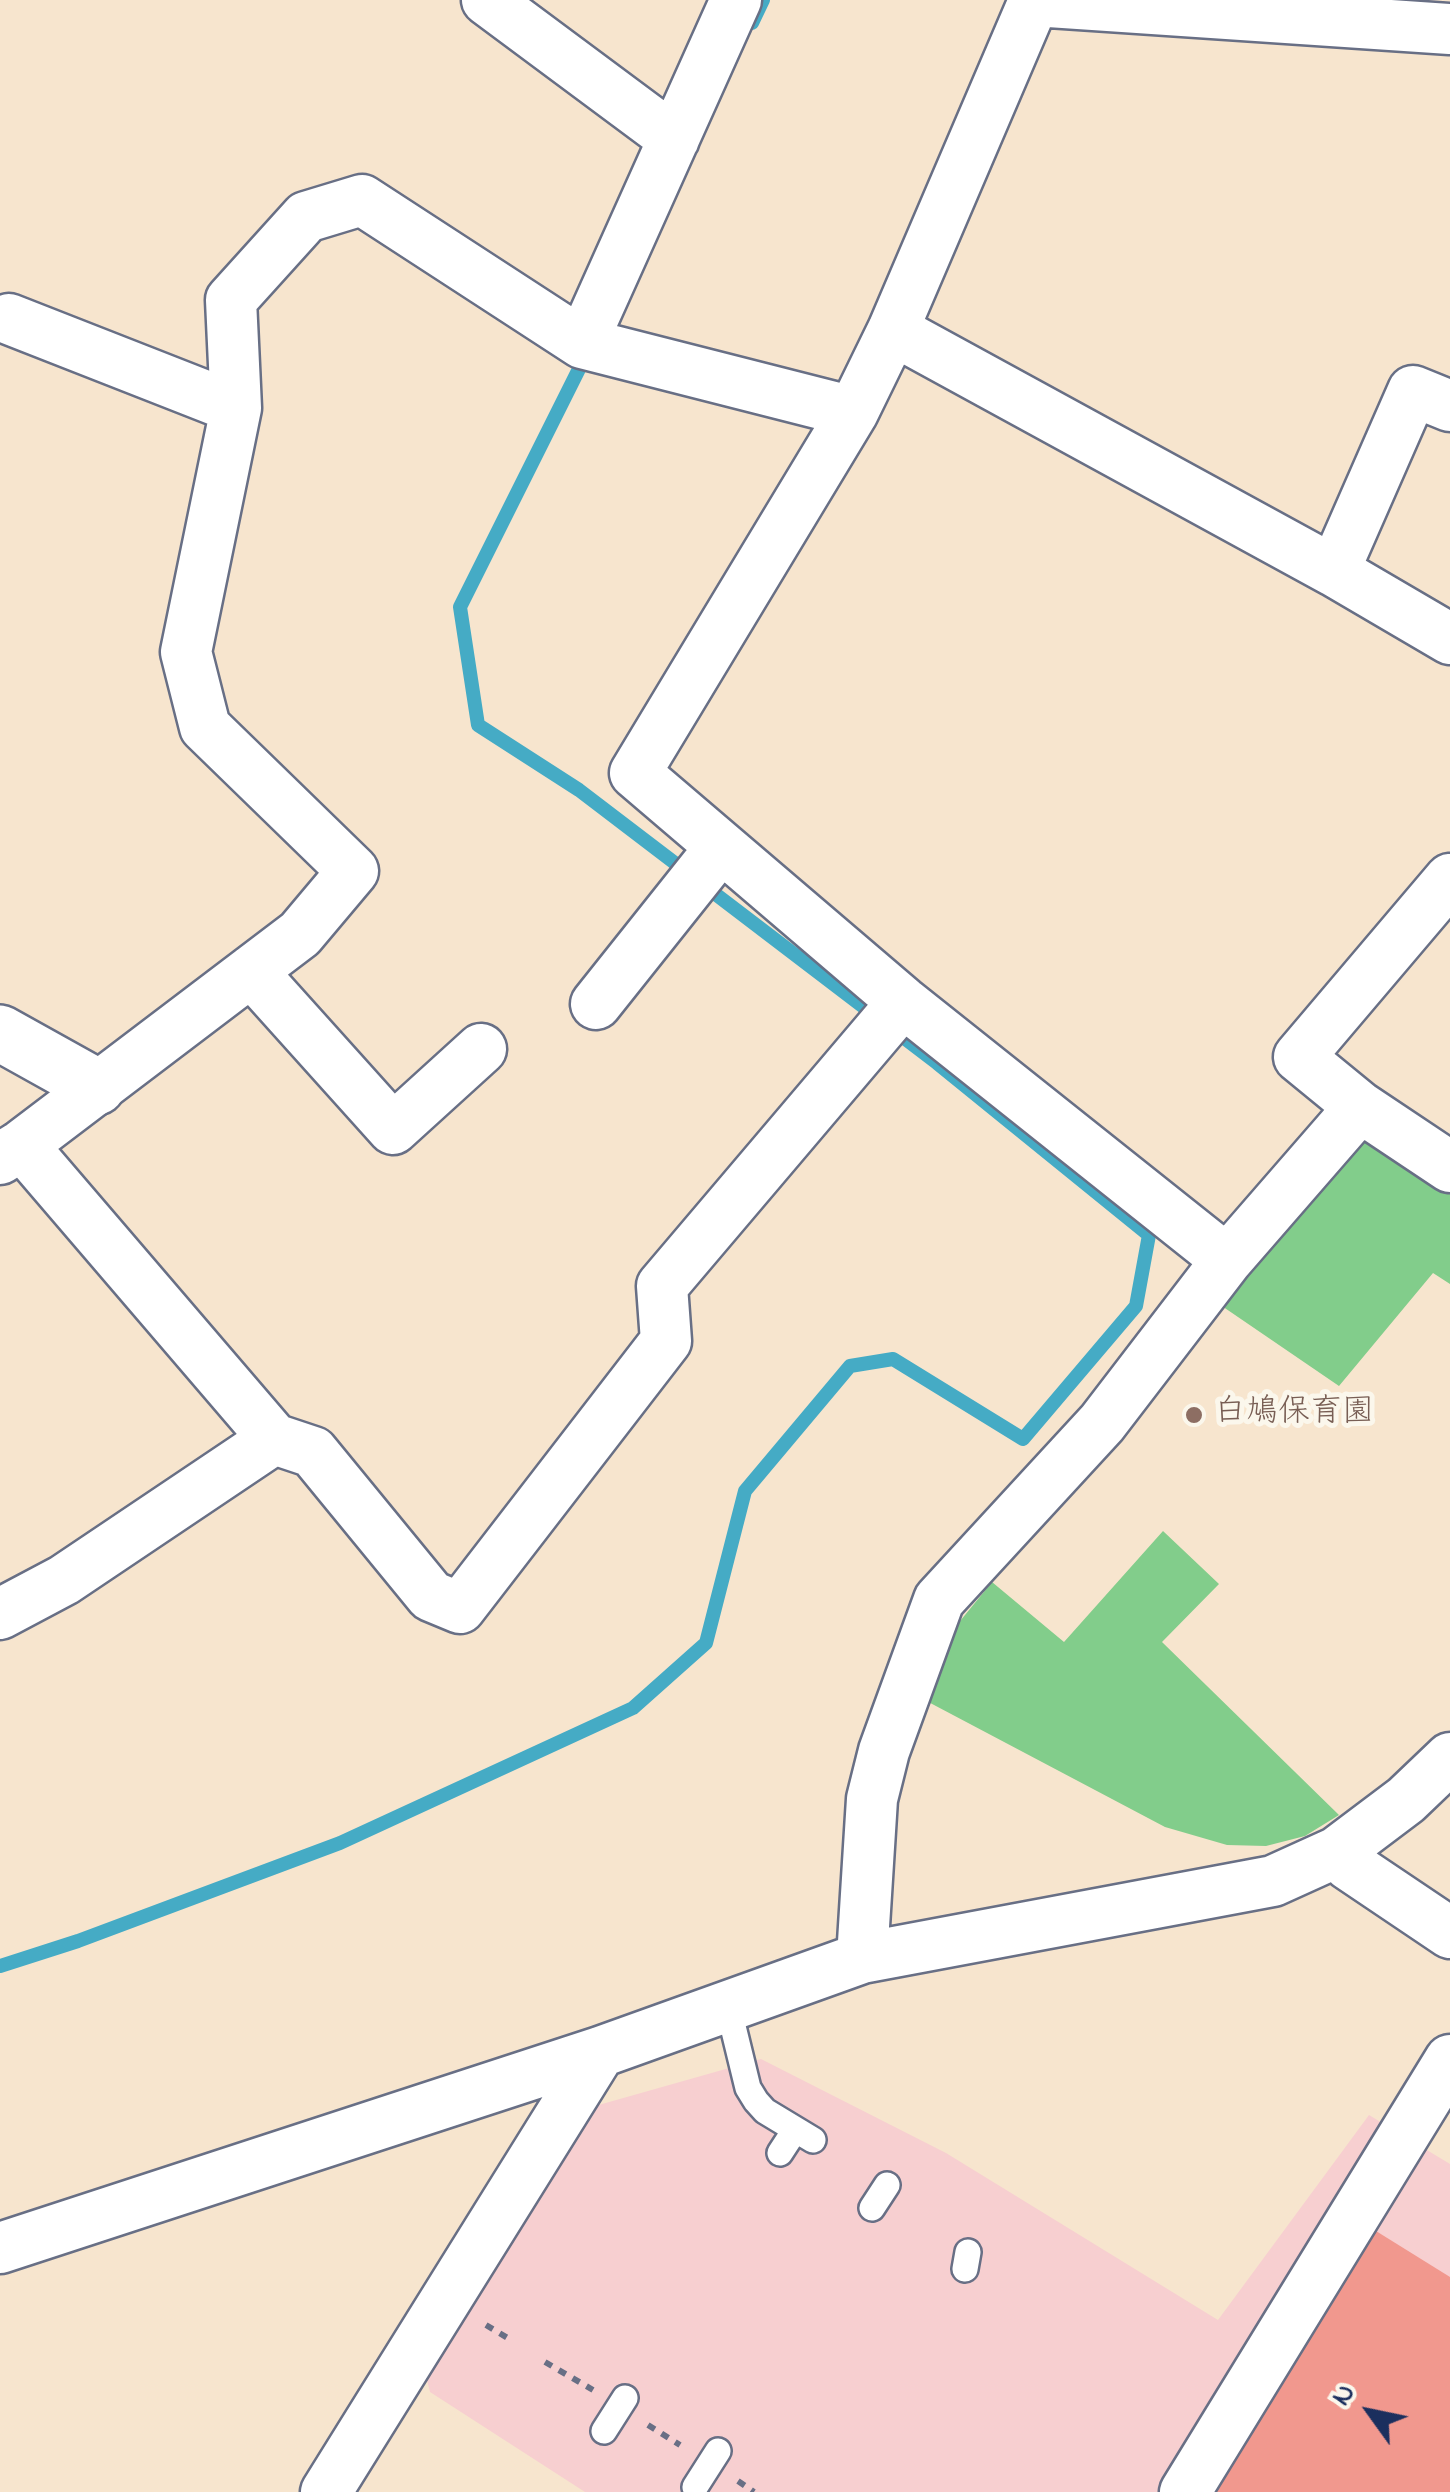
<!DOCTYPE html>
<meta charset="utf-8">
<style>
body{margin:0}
#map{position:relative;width:1450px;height:2492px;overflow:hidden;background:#f7e5ce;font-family:"Indie Flower",sans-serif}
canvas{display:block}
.north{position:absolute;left:1320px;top:2362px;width:100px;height:100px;-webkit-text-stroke:8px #fbf7ec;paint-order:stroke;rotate:303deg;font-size:28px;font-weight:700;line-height:40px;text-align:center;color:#1b2f5e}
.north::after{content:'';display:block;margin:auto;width:35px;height:45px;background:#1b2f5e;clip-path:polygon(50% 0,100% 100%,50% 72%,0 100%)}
</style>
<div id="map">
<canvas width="1450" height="2492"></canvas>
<div class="north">N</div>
</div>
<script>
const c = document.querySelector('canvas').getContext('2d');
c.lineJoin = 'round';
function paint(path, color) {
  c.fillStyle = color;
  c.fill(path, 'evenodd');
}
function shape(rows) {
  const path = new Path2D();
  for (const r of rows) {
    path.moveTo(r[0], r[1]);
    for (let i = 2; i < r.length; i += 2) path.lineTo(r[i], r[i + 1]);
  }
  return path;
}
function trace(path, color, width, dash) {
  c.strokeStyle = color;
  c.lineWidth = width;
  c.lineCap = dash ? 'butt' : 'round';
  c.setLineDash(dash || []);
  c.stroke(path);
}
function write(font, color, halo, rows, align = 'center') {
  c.font = font + ' "Indie Flower","Klee One",sans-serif';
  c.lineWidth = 10;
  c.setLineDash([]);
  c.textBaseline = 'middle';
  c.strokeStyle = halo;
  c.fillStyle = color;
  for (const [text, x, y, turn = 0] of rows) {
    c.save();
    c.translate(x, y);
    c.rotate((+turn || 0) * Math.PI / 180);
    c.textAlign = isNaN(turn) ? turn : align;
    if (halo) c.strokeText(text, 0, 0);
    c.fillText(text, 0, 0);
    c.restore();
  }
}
const built = shape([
 [761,2059,946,2153,1218,2320,1369,2115,1450,2164,1450,2492,585,2492,430,2392,422,2360,588,2108]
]);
const green = shape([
 [1361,1126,1450,1194,1450,1284,1433,1273,1339,1386,1216,1302],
 [1163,1531,1219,1584,1162,1642,1339,1815,1305,1836,1266,1846,1227,1845,1165,1827,917,1696,938,1648,992,1582,1064,1642]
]);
const stream = shape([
 [752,23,763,0],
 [0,1966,78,1941,340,1843,633,1708,706,1643,745,1491,850,1366,893,1359,1023,1439,1136,1306,1149,1235,937,1063,579,790,478,725,460,607,586,355]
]);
const building = shape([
 [1376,2231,1450,2277,1450,2492,1216,2492]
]);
const path = shape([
 [486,2325,511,2340],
 [545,2362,593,2390],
 [648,2425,680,2445],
 [738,2481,754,2492]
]);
const service = shape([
 [728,2006,748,2088,756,2101,765,2111,813,2140],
 [780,2153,795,2130],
 [872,2208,887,2185],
 [965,2269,968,2252],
 [604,2431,625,2398],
 [695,2487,718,2451]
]);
const minor = shape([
 [487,0,674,139],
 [9,319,236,408,231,300,306,217,362,200,582,343,853,412],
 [893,330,1334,571,1413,391,1450,406],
 [582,343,736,0],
 [1334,571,1450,639],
 [1450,879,1299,1057,1360,1107,1450,1167],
 [251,971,393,1129,481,1049],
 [596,1004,721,847],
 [22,1145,274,1439],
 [0,1159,22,1145,300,934,353,871,205,727,186,652,236,408],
 [1227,1260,903,1002,635,773,853,412,893,330,1034,1,1450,29],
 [0,1614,64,1580,274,1439,313,1452,431,1596,460,1608,666,1341,662,1286,903,1002],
 [1337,1852,1349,1865,1450,1933],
 [862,1958,872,1799,884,1751,939,1600,1102,1423,1227,1260,1360,1107],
 [0,2248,600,2052,862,1958,1273,1881,1337,1852,1406,1800,1450,1758],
 [326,2492,600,2052],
 [1185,2492,1450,2060]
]);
const tertiary = shape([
 [0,1033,97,1087]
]);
const markers = [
 [1194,1415,10,"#8d6e63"]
];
const educationNames = [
 ["白鳩保育園",1214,1415]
];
paint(built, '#f7cfd0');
paint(green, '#82cd8b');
trace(stream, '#45abc5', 14);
paint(building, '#f1988e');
trace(service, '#686f85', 30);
trace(minor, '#686f85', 55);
trace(tertiary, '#686f85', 60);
trace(path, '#686f85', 6, [8, 8]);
trace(service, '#fff', 25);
trace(minor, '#fff', 50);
trace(tertiary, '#fff', 55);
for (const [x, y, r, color] of markers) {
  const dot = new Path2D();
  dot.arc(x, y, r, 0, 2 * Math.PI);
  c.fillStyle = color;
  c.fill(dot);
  trace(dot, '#fbf7ec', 4);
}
write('32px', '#785e54', '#fbf7ec', educationNames, 'left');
</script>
